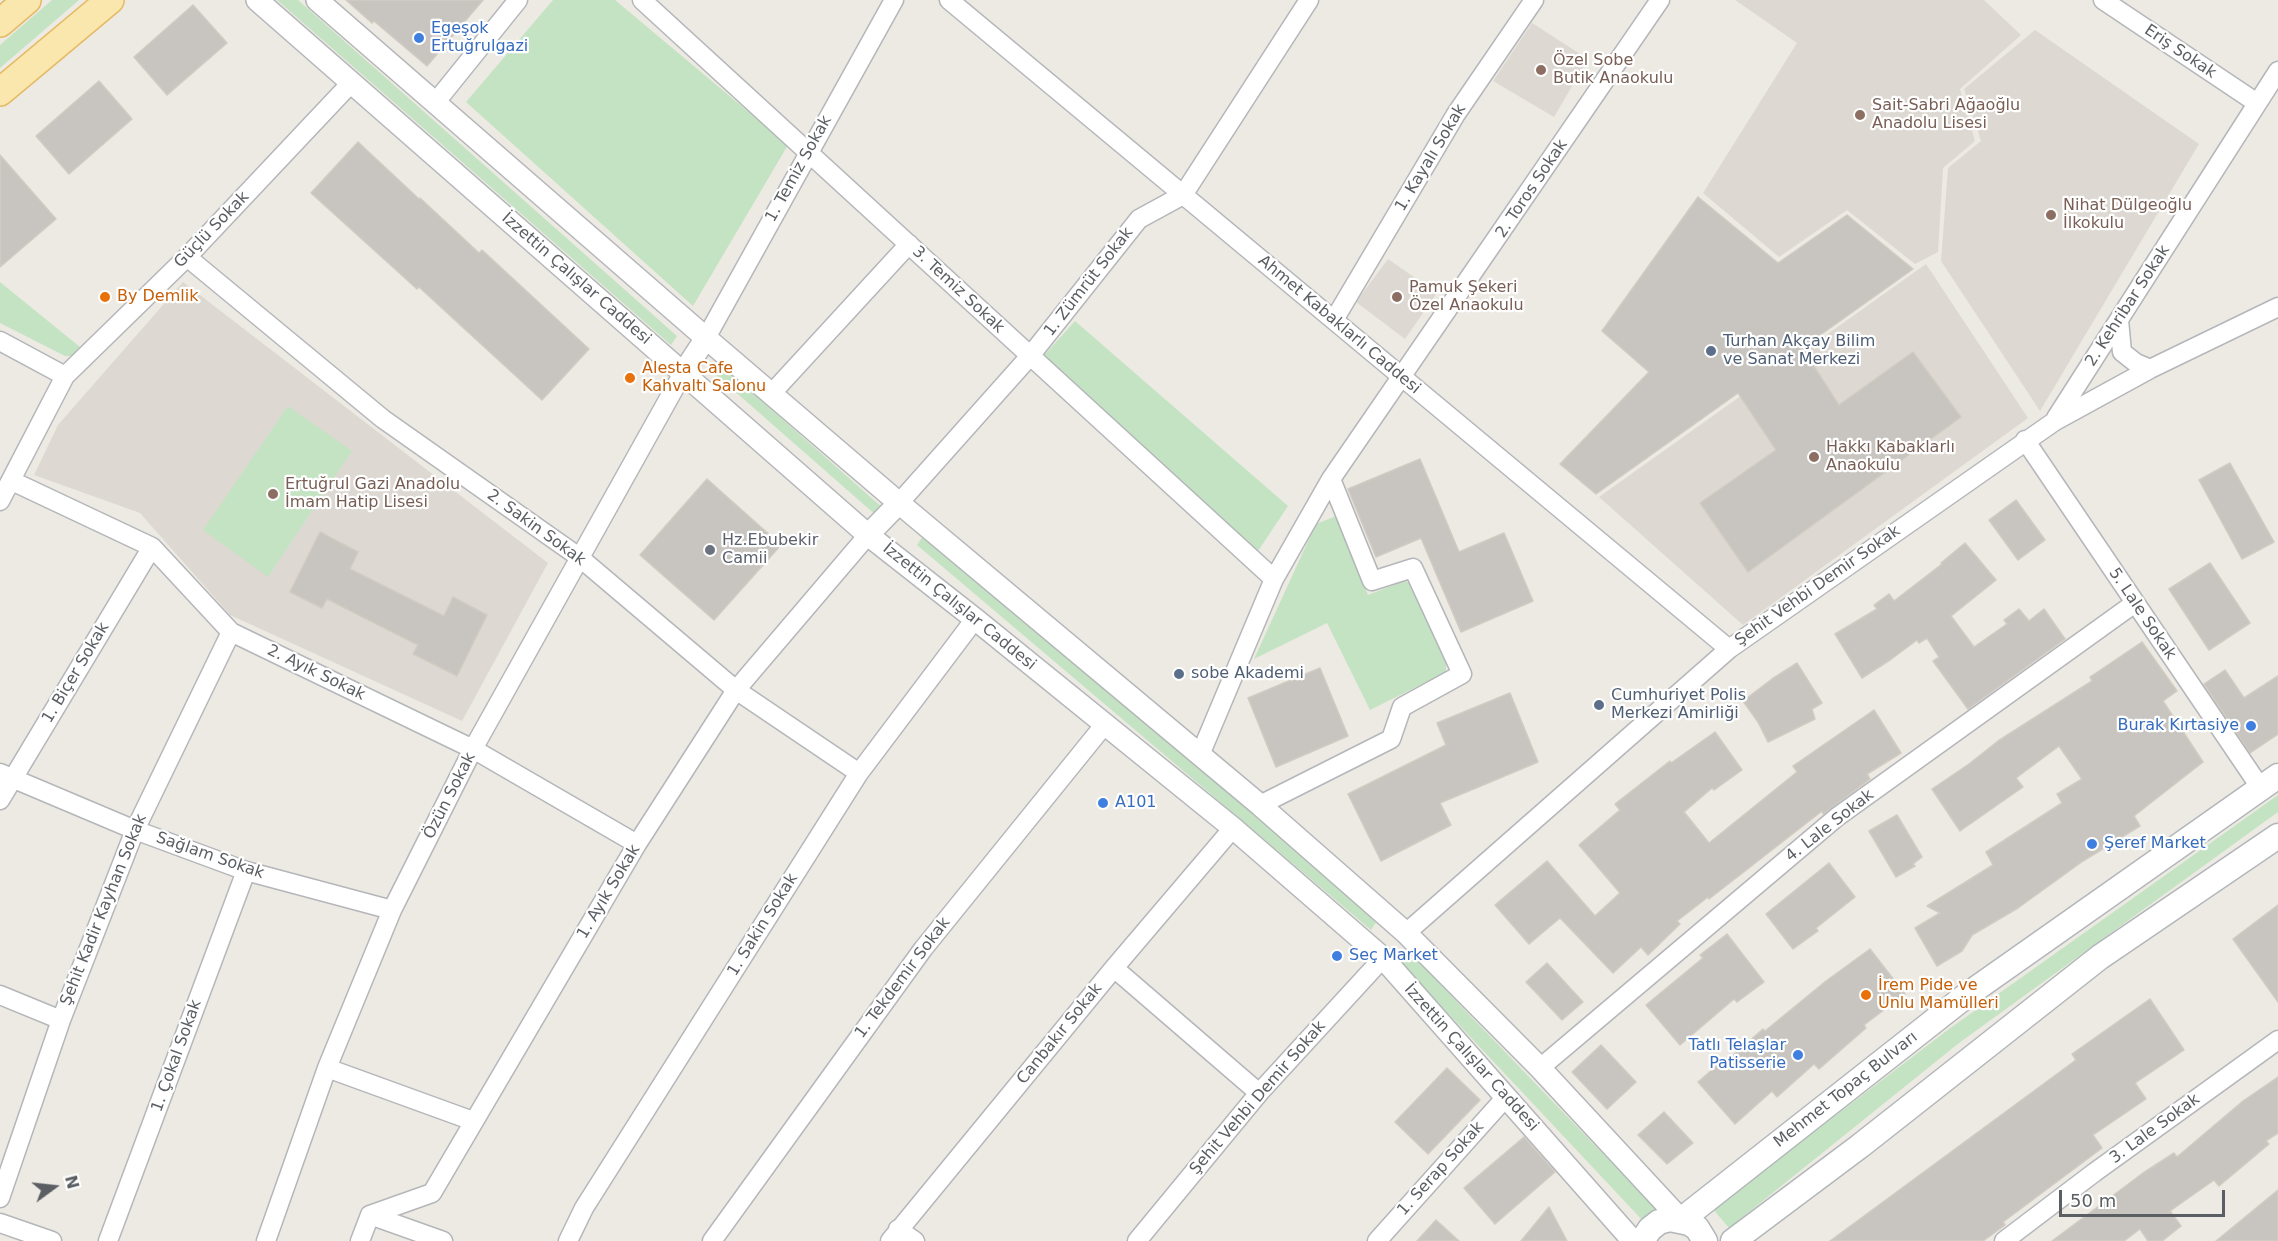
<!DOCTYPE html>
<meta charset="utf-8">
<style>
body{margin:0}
#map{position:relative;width:2278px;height:1241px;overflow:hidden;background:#edeae3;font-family:"DejaVu Sans",sans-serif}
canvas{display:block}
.north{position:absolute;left:24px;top:1157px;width:60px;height:60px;-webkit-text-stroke:4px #fff;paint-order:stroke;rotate:75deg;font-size:16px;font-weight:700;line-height:24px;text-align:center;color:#5b5f63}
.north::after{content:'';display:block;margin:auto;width:21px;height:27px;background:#5b5f63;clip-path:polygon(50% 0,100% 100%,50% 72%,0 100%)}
.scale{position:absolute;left:2059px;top:1190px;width:166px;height:27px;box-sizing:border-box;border:3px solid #5b5f63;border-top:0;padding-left:8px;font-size:18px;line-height:21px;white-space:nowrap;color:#5b5f63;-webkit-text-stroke:4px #fff;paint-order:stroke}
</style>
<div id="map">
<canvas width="2278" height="1241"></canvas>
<div class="north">N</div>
<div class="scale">50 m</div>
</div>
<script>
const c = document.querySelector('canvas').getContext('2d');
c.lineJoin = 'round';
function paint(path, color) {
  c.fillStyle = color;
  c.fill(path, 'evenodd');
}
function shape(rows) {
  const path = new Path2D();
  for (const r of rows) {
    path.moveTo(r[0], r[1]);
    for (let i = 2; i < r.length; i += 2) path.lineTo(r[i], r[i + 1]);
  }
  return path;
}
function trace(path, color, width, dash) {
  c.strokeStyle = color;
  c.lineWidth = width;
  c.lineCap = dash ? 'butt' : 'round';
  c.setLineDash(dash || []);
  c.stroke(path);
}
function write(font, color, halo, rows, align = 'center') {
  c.font = font + ' "DejaVu Sans",sans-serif';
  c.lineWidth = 4.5;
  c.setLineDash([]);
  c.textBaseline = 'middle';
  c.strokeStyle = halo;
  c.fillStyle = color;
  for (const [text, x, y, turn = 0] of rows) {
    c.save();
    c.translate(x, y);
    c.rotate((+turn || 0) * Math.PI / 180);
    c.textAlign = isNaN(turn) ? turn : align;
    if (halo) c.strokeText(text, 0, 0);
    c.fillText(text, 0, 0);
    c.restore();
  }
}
const education = shape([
 [1735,0,1984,0,2021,35,1960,89,1975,141,1943,168,1938,252,1915,264,1847,210,1779,257,1703,193,1797,43],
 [1532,23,1588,59,1554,117,1493,81],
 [2035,30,2199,144,2040,411,1941,261,1948,168,1981,141,1964,89],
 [1388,259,1437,293,1405,339,1356,302],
 [1926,264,2028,418,1743,625,1599,497],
 [183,282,548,563,462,721,230,615,140,513,34,475,58,425]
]);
const green = shape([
 [52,0,79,0,0,68,0,45],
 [277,0,298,0,677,336,671,345],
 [553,0,615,0,788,145,693,306,466,102],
 [0,282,80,347,74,356,65,356,0,323],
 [1075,321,1288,506,1258,551,1039,361],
 [721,365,884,509,878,517,715,374],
 [288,406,352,451,268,577,203,530],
 [1336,516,1368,595,1404,581,1411,583,1446,660,1446,672,1370,710,1327,623,1254,659,1316,524],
 [923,536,1378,919,1371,930,917,545],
 [2278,795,2278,812,1959,1043,1729,1228,1713,1209,1949,1029],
 [1408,951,1658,1211,1645,1223,1398,960]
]);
const building = shape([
 [346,0,483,0,427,66,374,21,372,23,346,0],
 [193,5,227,43,167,95,134,57,193,5],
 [99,81,132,119,69,174,36,136,99,81],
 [358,142,419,199,420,198,479,253,482,250,589,349,542,400,419,287,417,289,311,193,358,142],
 [0,155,56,219,0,267,0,155],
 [1698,197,1778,263,1847,215,1913,269,1802,348,1839,405,1913,352,1961,417,1748,572,1700,503,1776,450,1738,393,1596,494,1560,464,1649,372,1602,331,1698,197],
 [1420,459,1459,552,1504,533,1533,601,1461,632,1421,538,1376,557,1348,489,1420,459],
 [2230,463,2274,542,2242,559,2199,480,2230,463],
 [707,479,781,545,714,620,640,555,707,479],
 [2016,500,2045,540,2018,560,1989,520,2016,500],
 [320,532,358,552,350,569,444,616,453,597,487,615,457,676,413,654,418,645,327,599,322,608,290,592,320,532],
 [1965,543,1996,580,1951,616,1974,647,2007,624,2004,620,2019,609,2029,621,2044,609,2065,639,1968,709,1933,661,1939,657,1927,638,1919,643,1917,640,1890,660,1862,678,1835,634,1877,609,1874,605,1889,594,1894,601,1942,564,1941,563,1965,543],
 [2210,563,2250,623,2209,650,2169,589,2210,563],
 [2142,642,2177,691,2163,701,2203,762,2134,816,2140,826,2083,861,2018,908,1972,935,1962,951,1937,966,1915,928,1940,913,1927,906,1993,865,1986,852,2062,803,2057,794,2082,779,2059,746,2016,778,2023,787,1960,831,1932,789,1969,764,1998,741,2092,681,2090,677,2142,642],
 [1797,663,1822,703,1812,709,1815,719,1768,742,1758,722,1743,701,1772,679,1797,663],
 [1320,668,1348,736,1276,767,1248,698,1320,668],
 [2225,670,2244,698,2278,676,2278,734,2250,753,2204,684,2225,670],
 [1510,693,1538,762,1440,803,1451,825,1381,861,1348,794,1446,745,1437,723,1510,693],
 [1874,710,1901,753,1867,774,1870,779,1823,814,1822,811,1709,899,1708,897,1677,921,1680,924,1648,955,1641,947,1613,973,1560,918,1529,944,1495,905,1547,861,1595,916,1620,893,1579,845,1620,810,1615,804,1670,761,1671,763,1715,732,1742,770,1714,790,1712,788,1684,812,1709,843,1797,772,1793,766,1874,710],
 [1897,815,1922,857,1913,864,1915,866,1896,877,1869,831,1897,815],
 [1829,863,1855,897,1816,928,1818,931,1793,949,1766,914,1829,863],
 [2278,905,2278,1002,2233,939,2278,905],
 [1727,934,1764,982,1737,1002,1734,999,1680,1045,1646,1005,1703,958,1700,955,1727,934],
 [1870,949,1905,994,1864,1025,1866,1028,1819,1069,1814,1064,1777,1097,1772,1091,1735,1124,1698,1082,1721,1062,1723,1064,1763,1029,1765,1031,1826,981,1870,949],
 [1547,963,1583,1002,1562,1020,1526,982,1547,963],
 [2150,999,2184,1050,2135,1083,2146,1099,2093,1135,2102,1148,2003,1222,2005,1225,1983,1241,1830,1241,2076,1060,2072,1054,2150,999],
 [1601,1045,1636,1082,1607,1109,1572,1072,1601,1045],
 [1447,1068,1480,1100,1428,1154,1395,1122,1447,1068],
 [2278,1077,2278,1133,2266,1141,2269,1144,2219,1186,2214,1180,2170,1211,2181,1226,2162,1241,2148,1241,2140,1229,2124,1241,2052,1241,2143,1173,2174,1153,2177,1157,2243,1101,2278,1077],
 [1664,1112,1693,1143,1667,1164,1638,1135,1664,1112],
 [1524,1137,1555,1172,1495,1224,1464,1188,1524,1137],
 [2278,1190,2278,1241,2216,1241,2278,1190],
 [1549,1207,1567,1241,1521,1241,1549,1207],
 [1436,1220,1459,1241,1417,1241,1436,1220]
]);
const minor = shape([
 [642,0,1274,579],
 [949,0,1729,649],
 [2103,0,2257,103],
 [435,103,518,0],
 [187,257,383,419,579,557,736,690,859,773],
 [1334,320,1456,114,1534,0],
 [2119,320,2122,352,2136,363,2150,369],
 [706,338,894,0],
 [0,341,65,376],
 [772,393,909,244],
 [2056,418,2278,71],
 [2025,440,2260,787],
 [12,481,152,547,231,632,473,749,637,844],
 [0,501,65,376,187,257,352,82],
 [899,503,1030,356,1139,219,1183,195,1309,0],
 [1200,755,1274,579,1331,479,1660,0],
 [0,773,135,830,246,871,392,910],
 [0,800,152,547],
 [1260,805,1391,739,1402,707,1462,674,1413,568,1372,581,1331,479],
 [1406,933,1729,649,2055,421,2150,369,2278,307],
 [1114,968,1259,1093],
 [0,995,61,1020],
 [327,1068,473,1121],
 [1540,1068,1837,817,2135,603],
 [0,1198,61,1020,135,830,231,632],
 [370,1215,443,1241],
 [0,1223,52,1241],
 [898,1229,915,1241],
 [108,1241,246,871],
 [266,1241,327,1068,392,910,473,749,683,373],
 [360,1241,370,1215,432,1193,637,844,736,690,868,535],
 [568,1241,584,1208,859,773,975,619],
 [712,1241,923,949,1105,724],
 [890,1241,1114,968,1233,828],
 [1137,1241,1259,1093,1383,958],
 [1377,1241,1506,1097],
 [2004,1241,2095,1172,2278,1040]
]);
const tertiary = shape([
 [257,0,868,535,975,619,1233,828,1383,958,1633,1241],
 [317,0,706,338,899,503,1260,805,1406,933,1540,1068,1681,1220],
 [683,373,706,338],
 [868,535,899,503]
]);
const secondary = shape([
 [1681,1220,1967,995,2278,776],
 [1642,1241,1650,1229,1659,1222,1670,1219,1689,1223,1697,1228,1705,1241],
 [1733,1241,1860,1146,2100,957,2278,836]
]);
const primary = shape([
 [0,23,27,0],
 [0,92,110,0]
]);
const markers = [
 [419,38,6,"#3f7fe0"],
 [1541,70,6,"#8d6e63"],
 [1860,115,6,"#8d6e63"],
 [2051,215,6,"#8d6e63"],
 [105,297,6,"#e8710a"],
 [1397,297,6,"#8d6e63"],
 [1711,351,6,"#5c6f8a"],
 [630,378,6,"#e8710a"],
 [1814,457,6,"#8d6e63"],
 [273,494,6,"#8d6e63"],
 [710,550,6,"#6b7280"],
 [1179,674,6,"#5c6f8a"],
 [1599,705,6,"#5c6f8a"],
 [2251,726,6,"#3f7fe0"],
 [1103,803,6,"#3f7fe0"],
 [2092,844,6,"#3f7fe0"],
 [1337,956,6,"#3f7fe0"],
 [1866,995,6,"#e8710a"],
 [1798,1055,6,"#3f7fe0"]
];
const shopNames = [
 ["Egeşok",431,29],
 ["Ertuğrulgazi",431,47],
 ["Burak Kırtasiye",2239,726,"right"],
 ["A101",1115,803],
 ["Şeref Market",2104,844],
 ["Seç Market",1349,956],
 ["Tatlı Telaşlar",1786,1046,"right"],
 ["Patisserie",1786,1064,"right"]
];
const streetNames = [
 ["Eriş Sokak",2180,52,34],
 ["1. Kayalı Sokak",1431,158,-59],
 ["1. Temiz Sokak",799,169,-61],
 ["2. Toros Sokak",1532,189,-56],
 ["Güçlü Sokak",212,230,-46],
 ["İzzettin Çalışlar Caddesi",576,279,41],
 ["1. Zümrüt Sokak",1089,282,-52],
 ["3. Temiz Sokak",958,290,43],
 ["2. Kehribar Sokak",2128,306,-57],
 ["Ahmet Kabaklarlı Caddesi",1339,325,40],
 ["2. Sakin Sokak",536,528,36],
 ["Şehit Vehbi Demir Sokak",1818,586,-35],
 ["İzzettin Çalışlar Caddesi",959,607,39],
 ["5. Lale Sokak",2142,614,56],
 ["1. Biçer Sokak",76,673,-59],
 ["2. Ayık Sokak",316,673,26],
 ["Özün Sokak",450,796,-63],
 ["4. Lale Sokak",1830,826,-38],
 ["Sağlam Sokak",210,856,19],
 ["1. Ayık Sokak",609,892,-59],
 ["Şehit Kadir Kayhan Sokak",104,910,-68],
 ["1. Sakin Sokak",763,925,-58],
 ["1. Tekdemir Sokak",903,978,-53],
 ["Canbakır Sokak",1060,1034,-51],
 ["1. Çokal Sokak",177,1056,-70],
 ["İzzettin Çalışlar Caddesi",1471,1058,48],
 ["Mehmet Topaç Bulvarı",1846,1090,-38],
 ["Şehit Vehbi Demir Sokak",1258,1098,-49],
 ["3. Lale Sokak",2155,1129,-36],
 ["1. Serap Sokak",1441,1169,-48]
];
const educationNames = [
 ["Özel Sobe",1553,61],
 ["Butik Anaokulu",1553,79],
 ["Sait-Sabri Ağaoğlu",1872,106],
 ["Anadolu Lisesi",1872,124],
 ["Nihat Dülgeoğlu",2063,206],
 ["İlkokulu",2063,224],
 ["Pamuk Şekeri",1409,288],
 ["Özel Anaokulu",1409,306],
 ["Hakkı Kabaklarlı",1826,448],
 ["Anaokulu",1826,466],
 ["Ertuğrul Gazi Anadolu",285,485],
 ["İmam Hatip Lisesi",285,503]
];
const foodNames = [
 ["By Demlik",117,297],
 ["Alesta Cafe",642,369],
 ["Kahvaltı Salonu",642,387],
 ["İrem Pide ve",1878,986],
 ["Unlu Mamülleri",1878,1004]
];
const serviceNames = [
 ["Turhan Akçay Bilim",1723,342],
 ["ve Sanat Merkezi",1723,360],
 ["sobe Akademi",1191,674],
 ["Cumhuriyet Polis",1611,696],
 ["Merkezi Amirliği",1611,714]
];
const worshipNames = [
 ["Hz.Ebubekir",722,541],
 ["Camii",722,559]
];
paint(education, '#ddd9d2');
paint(green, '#c4e3c2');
paint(building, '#c8c5c0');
trace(building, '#d1cbc2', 1.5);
trace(minor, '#b4b6ba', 21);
trace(tertiary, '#b4b6ba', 24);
trace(secondary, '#b2b6ba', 27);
trace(primary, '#e6b963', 30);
trace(minor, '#fff', 18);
trace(tertiary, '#fff', 21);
trace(secondary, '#fff', 24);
trace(primary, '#f9e7ad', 27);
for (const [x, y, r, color] of markers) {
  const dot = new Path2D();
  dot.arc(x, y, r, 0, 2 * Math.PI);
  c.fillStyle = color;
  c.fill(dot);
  trace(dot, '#fff', 2);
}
write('16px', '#366cbe', '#fff', shopNames, 'left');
write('16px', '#5b5f63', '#fff', streetNames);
write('16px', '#785e54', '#fff', educationNames, 'left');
write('16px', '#c56008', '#fff', foodNames, 'left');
write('16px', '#4e5e75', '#fff', serviceNames, 'left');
write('16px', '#5b616d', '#fff', worshipNames, 'left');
</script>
